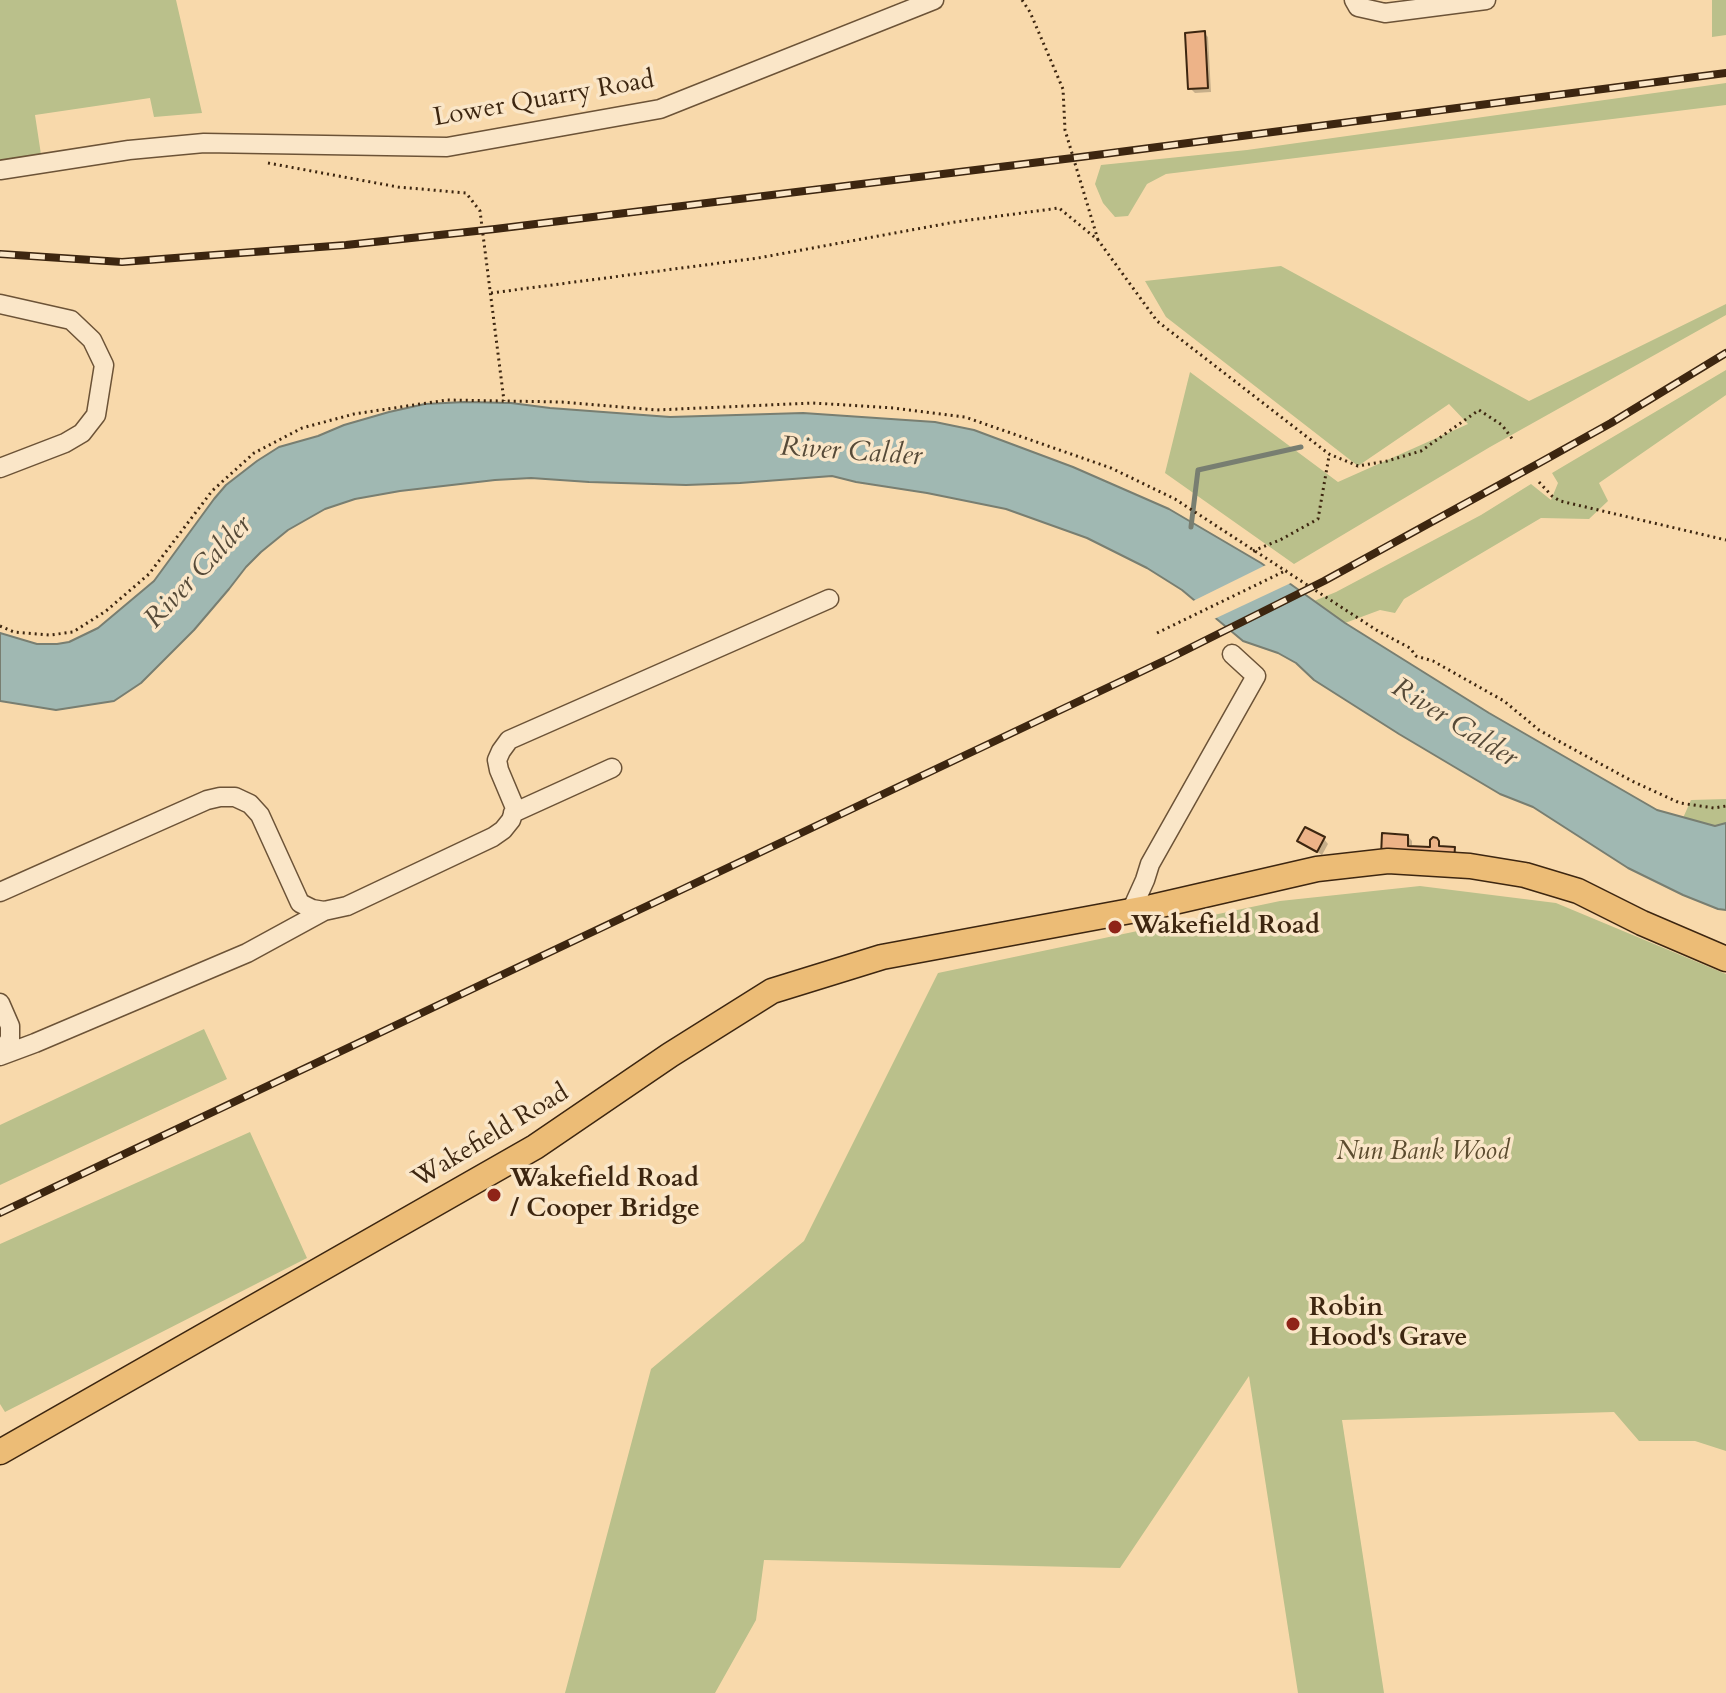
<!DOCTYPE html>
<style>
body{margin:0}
canvas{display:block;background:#f8d9ab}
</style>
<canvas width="1726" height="1693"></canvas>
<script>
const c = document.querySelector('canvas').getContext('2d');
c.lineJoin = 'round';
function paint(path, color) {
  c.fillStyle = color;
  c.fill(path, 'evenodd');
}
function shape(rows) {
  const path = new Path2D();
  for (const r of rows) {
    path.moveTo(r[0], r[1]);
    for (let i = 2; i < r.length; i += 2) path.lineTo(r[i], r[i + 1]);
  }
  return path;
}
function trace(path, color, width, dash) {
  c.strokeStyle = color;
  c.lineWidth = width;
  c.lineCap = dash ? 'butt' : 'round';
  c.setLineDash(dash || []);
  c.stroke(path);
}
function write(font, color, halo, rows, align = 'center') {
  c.font = font + ' Cardo,serif';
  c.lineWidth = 7;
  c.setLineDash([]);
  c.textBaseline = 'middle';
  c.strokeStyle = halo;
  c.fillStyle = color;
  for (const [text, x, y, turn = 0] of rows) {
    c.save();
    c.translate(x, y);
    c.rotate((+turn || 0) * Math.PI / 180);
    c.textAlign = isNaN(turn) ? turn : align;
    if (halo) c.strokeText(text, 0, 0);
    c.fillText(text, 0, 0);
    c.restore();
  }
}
const green = shape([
 [0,0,176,0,202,113,154,117,150,98,35,115,42,161,0,164],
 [1712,0,1726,0,1726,35,1712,37],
 [1726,83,1726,105,1166,174,1147,184,1128,216,1115,217,1103,203,1095,184,1101,165,1247,150],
 [1281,266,1529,401,1726,304,1726,315,1490,447,1294,564,1165,473,1190,372,1338,482,1468,424,1449,404,1358,466,1166,317,1145,281],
 [1726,370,1726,395,1599,483,1608,501,1589,519,1541,518,1404,599,1395,613,1380,610,1345,623,1314,601,1336,592,1481,515,1531,484,1551,500,1558,483,1552,473],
 [1726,799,1726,823,1715,826,1683,818,1691,800],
 [1420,886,1556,903,1726,974,1726,1451,1695,1441,1639,1441,1614,1412,1342,1420,1384,1693,1298,1693,1249,1376,1120,1568,764,1560,756,1620,715,1693,565,1693,651,1369,804,1241,938,973,1280,901],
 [204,1029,227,1079,0,1185,0,1125],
 [250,1132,307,1258,5,1412,0,1404,0,1244]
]);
const water = shape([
 [465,402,511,403,550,408,670,417,803,413,935,422,974,430,1073,467,1169,509,1261,563,1345,623,1489,713,1657,810,1715,826,1726,823,1726,910,1718,909,1683,895,1628,868,1533,807,1500,794,1399,734,1314,680,1296,663,1278,653,1243,641,1182,590,1147,568,1087,538,1006,509,927,493,856,482,832,476,740,483,686,485,589,482,531,478,495,480,400,491,355,499,325,509,288,530,261,552,246,567,229,589,194,630,141,683,114,701,56,710,0,701,0,633,37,644,57,644,69,642,98,628,154,581,214,499,226,485,257,461,279,447,318,436,344,425,389,412,425,404,465,402]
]);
const pier = shape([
 [1268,564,1293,582,1212,620,1191,602]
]);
const shadow = shape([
 [1204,33,1208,37,1211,92,1195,93,1190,88],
 [1408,836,1412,841,1412,848,1431,849,1438,843,1444,848,1454,849,1459,854,1388,860],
 [1324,839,1328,844,1322,855,1300,841]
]);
const stream = shape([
 [1191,527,1198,470,1301,447]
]);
const building = shape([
 [1205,31,1208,88,1188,89,1185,33,1205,31],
 [1305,827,1325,837,1317,852,1297,841,1305,827],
 [1382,833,1408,835,1408,846,1430,847,1430,840,1433,837,1437,838,1439,841,1439,846,1455,847,1454,860,1381,856,1382,833]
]);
const path = shape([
 [1022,0,1030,12,1063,89,1065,130,1098,240],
 [268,163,398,187,466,193,480,211,504,401],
 [491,293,758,258,955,222,1059,208,1098,240,1157,321,1329,454,1358,466,1387,461,1421,451,1479,410,1502,425,1513,440],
 [1539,482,1552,496,1560,501,1726,540],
 [1253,551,1280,540,1318,519,1329,456],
 [0,626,14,632,50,635,73,632,106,611,149,574,212,491,254,453,302,428,354,414,447,400,562,402,656,410,813,403,894,408,965,417,1111,468,1175,499,1378,631,1410,648,1416,656,1433,661,1504,701,1539,730,1553,738,1632,781,1680,803,1714,808,1726,806]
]);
const minor = shape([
 [1354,0,1358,7,1385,13,1486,0],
 [0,170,129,150,204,143,447,147,660,109,934,0],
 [0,304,71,320,92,340,104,365,96,415,82,433,65,443,0,468],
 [513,813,612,768],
 [0,892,207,800,220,797,235,797,250,804,260,815,300,903,312,909,324,911,347,906,493,837,503,830,511,820,515,808,499,770,497,760,501,751,509,740,829,599],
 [1131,911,1145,880,1150,864,1256,676,1232,654],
 [0,1003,10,1026,10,1039,0,1054],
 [0,1056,35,1043,247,953,324,911]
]);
const highway = shape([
 [0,1452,535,1147,670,1055,772,991,882,957,1152,907,1317,869,1388,861,1470,866,1525,875,1578,891,1642,923,1726,959]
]);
const rail = shape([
 [0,254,122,262,346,245,495,229,1073,158,1726,73],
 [0,1213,1170,658,1324,581,1541,462,1611,423,1726,353]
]);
const pathBridge = shape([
 [1157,633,1287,570]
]);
const markers = [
 [1115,927,8,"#8f2418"],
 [494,1195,8,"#8f2418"],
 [1293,1324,8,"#8f2418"]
];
const streetNames = [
 ["Lower Quarry Road",544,100,-10],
 ["Wakefield Road",491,1137,-31]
];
const poiNames = [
 ["Wakefield Road",1131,927],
 ["Wakefield Road",510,1180],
 ["/ Cooper Bridge",510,1210],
 ["Robin",1309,1309],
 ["Hood's Grave",1309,1339]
];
const parkNames = [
 ["Nun Bank Wood",1423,1153]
];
const waterNames = [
 ["River Calder",851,453,4],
 ["River Calder",199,573,-47],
 ["River Calder",1454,724,32]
];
paint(green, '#bac08b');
paint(water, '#a0b8b2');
trace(water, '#787e71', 2);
paint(pier, '#f8d9ab');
paint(shadow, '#0003');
trace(stream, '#787e71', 5);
paint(building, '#edb388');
trace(building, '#3d2610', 2);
trace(minor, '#6c5337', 21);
trace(highway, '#3d2610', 27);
trace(path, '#3d2610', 3, [2, 4]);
trace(minor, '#fae6c8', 18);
trace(highway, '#ecbc76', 24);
trace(rail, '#3d2610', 8);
trace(rail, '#fae6c8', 5, [15]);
trace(pathBridge, '#3d2610', 3, [2, 4]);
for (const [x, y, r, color] of markers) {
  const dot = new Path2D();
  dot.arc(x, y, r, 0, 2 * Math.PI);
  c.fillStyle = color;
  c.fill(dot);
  trace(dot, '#fae6c8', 3);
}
write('26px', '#3d2610', '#fae6c8', streetNames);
write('bold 26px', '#3d2610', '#fae6c8', poiNames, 'left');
write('italic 26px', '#5c4c2f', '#fae6c8', parkNames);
write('italic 28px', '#564a38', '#fae6c8', waterNames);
</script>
